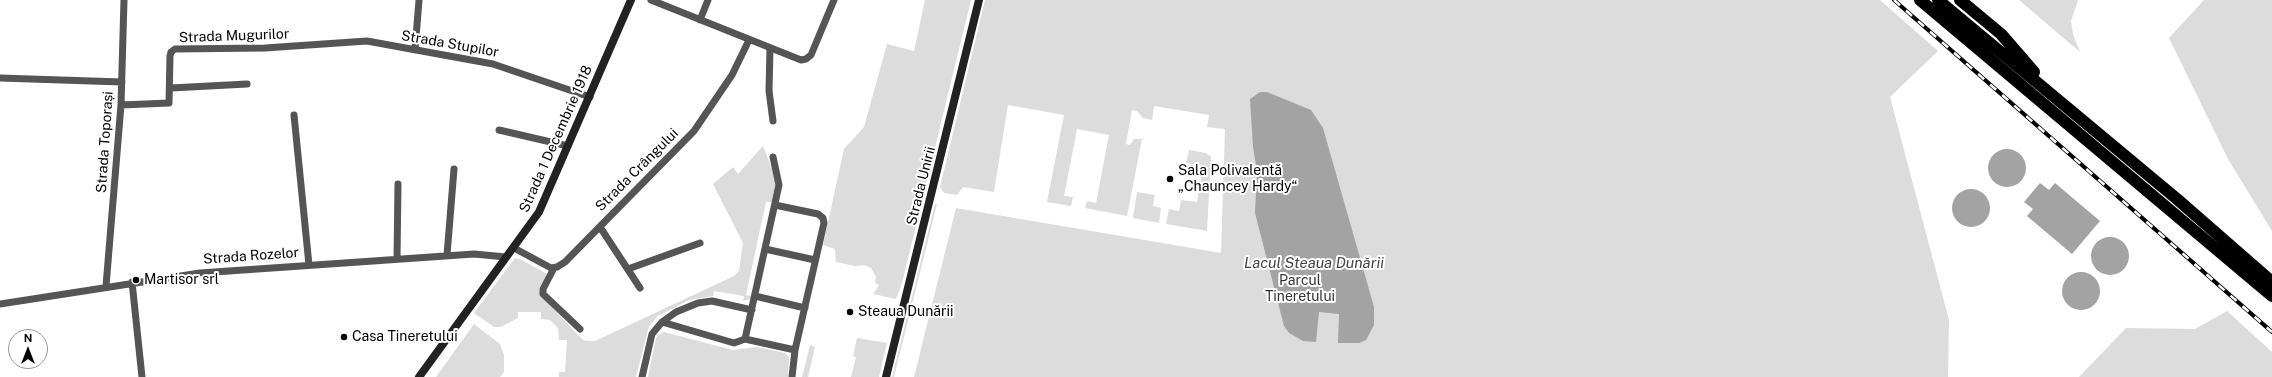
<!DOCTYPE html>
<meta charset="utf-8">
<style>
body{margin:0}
#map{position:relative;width:2272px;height:377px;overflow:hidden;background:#fff;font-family:"Public Sans",sans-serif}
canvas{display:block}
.north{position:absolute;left:8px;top:329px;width:40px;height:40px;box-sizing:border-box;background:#fff;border:1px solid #999;border-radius:50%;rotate:0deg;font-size:11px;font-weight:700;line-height:16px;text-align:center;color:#000}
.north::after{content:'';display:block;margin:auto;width:14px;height:18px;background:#000;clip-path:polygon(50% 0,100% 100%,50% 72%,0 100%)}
</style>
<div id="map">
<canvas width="2272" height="377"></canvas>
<div class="north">N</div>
</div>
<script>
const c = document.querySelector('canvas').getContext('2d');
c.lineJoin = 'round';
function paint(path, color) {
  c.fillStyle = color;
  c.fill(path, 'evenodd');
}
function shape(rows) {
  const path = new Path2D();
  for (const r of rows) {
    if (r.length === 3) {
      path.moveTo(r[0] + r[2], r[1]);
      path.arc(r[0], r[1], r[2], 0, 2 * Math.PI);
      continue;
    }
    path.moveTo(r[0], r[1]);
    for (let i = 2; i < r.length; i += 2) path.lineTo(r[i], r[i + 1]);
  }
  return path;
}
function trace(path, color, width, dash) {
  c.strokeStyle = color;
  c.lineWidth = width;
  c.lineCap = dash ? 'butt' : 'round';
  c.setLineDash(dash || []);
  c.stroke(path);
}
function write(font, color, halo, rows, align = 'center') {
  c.font = font + ' "Public Sans",sans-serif';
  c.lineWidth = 4;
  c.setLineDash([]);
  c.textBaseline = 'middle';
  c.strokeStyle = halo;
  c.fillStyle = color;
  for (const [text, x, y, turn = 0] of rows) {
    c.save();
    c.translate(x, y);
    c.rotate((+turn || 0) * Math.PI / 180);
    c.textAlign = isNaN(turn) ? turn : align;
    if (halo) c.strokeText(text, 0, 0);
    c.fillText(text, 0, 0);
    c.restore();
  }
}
const green = shape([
 [925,0,971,0,902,283,896,299,873,294,879,285,875,283,876,277,871,268,864,265,855,266,836,262,835,249,823,245,844,149,864,127,887,44,914,51],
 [985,0,1880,0,1938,51,1890,97,1949,320,1948,377,914,377,956,208,1221,253,1225,129,1207,127,1209,115,1154,106,1152,120,1143,118,1137,111,1132,110,1126,144,1130,145,1134,139,1142,139,1127,216,1085,208,1087,201,1096,203,1109,135,1077,129,1064,196,1073,197,1071,206,1047,202,1064,115,1008,105,994,192,963,187,957,195,944,193,940,187],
 [2019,0,2078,0,2071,21,2073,34,2080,52],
 [2204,0,2272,0,2272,231,2228,159,2169,38],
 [763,146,775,177,776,185,773,202,766,202,746,295,751,296,751,299,743,301,744,296,714,291,713,296,689,300,658,316,649,326,636,377,559,377,559,372,565,372,567,340,559,340,558,328,550,320,541,319,541,312,518,312,518,318,501,327,494,327,474,313,515,258,522,260,547,274,539,288,540,295,583,340,587,341,595,341,734,276,739,271,743,243,713,184,733,167,738,174],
 [1189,150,1206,153,1211,157,1207,231,1166,224,1169,209,1179,211,1181,200,1197,202,1203,166,1186,163],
 [1137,192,1155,195,1153,206,1161,208,1159,223,1133,218],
 [935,204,937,204,894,377,892,377],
 [2227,311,2272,352,2272,377,2079,377,2126,328,2195,329],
 [474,324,500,344,504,355,504,372,500,377,436,377],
 [664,332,733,350,757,347,785,353,789,357,788,377,648,377,656,338,658,335],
 [857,338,887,343,879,377,851,377,856,357,853,356],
 [810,345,815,347,808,377,802,377]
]);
const water = shape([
 [1260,92,1267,92,1311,110,1323,128,1374,307,1374,325,1366,340,1359,343,1338,343,1339,314,1319,312,1316,342,1303,341,1289,333,1284,326,1255,213,1257,171,1253,147,1250,99],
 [2007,168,19],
 [2040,183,2049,190,2055,183,2100,221,2072,254,2027,216,2033,209,2024,202],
 [1971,208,19],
 [2110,256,19],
 [2081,291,19]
]);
const street = shape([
 [651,0,801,60,806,59,811,55,834,0],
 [700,20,708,0],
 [770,48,769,91,773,121],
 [415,50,419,0],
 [0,78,122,82],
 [171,88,247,84],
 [121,105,169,103,170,56,171,52,175,49,265,48,367,41,493,64,590,97],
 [294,115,309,265],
 [499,130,568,146],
 [775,205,818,214,823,218,824,223,795,350],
 [600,227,640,288],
 [514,248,551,268,557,267,565,262,694,131,732,75,749,40],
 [765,249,815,260],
 [447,255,454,169],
 [397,259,398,184],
 [554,268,543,289,543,294,580,329],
 [628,269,700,243],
 [132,282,142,377],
 [106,286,121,105,124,0],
 [755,296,805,308],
 [0,304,200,273,474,254,506,257],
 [662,322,734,343,745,339,779,185,773,157],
 [745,339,795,350,792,377],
 [642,377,652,334,662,322,676,312,698,303,712,301,752,310]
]);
const secondary = shape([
 [419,377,539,212,631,0],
 [886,377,979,0]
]);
const highway = shape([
 [1920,0,2272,296],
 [1938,0,2177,199,2272,282],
 [1960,0,2001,34,2034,72]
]);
const rail = shape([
 [1894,0,2272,332]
]);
const markers = [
 [1170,179,4,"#000"],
 [136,280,4,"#000"],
 [850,312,4,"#000"],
 [344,337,4,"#000"]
];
const streetNames = [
 ["Strada Mugurilor",234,36,-2],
 ["Strada Stupilor",450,44,10],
 ["Strada 1 Decembrie 1918",556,139,-66],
 ["Strada Toporași",105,142,-86],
 ["Strada Crângului",637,170,-45],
 ["Strada Unirii",921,186,-76],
 ["Strada Rozelor",251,256,-4]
];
const poiNames = [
 ["Sala Polivalentă",1178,171],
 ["„Chauncey Hardy“",1178,187],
 ["Martisor srl",144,280],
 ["Steaua Dunării",858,312],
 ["Casa Tineretului",352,337]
];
const parkNames = [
 ["Parcul",1300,281],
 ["Tineretului",1300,297]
];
const waterNames = [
 ["Lacul Steaua Dunării",1314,263]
];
paint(green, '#dcdcdc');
paint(water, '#a3a3a3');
trace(street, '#555', 7);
trace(secondary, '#222', 8);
trace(highway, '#000', 12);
trace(rail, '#000', 4);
trace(rail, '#fff', 2.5, [8]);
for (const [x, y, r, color] of markers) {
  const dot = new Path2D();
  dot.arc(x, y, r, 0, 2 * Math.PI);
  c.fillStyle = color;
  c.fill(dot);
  trace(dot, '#fff', 1.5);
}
write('14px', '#000', '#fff', streetNames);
write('14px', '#000', '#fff', poiNames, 'left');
write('14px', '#333', '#fff', parkNames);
write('italic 15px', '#444', '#fff', waterNames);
</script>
